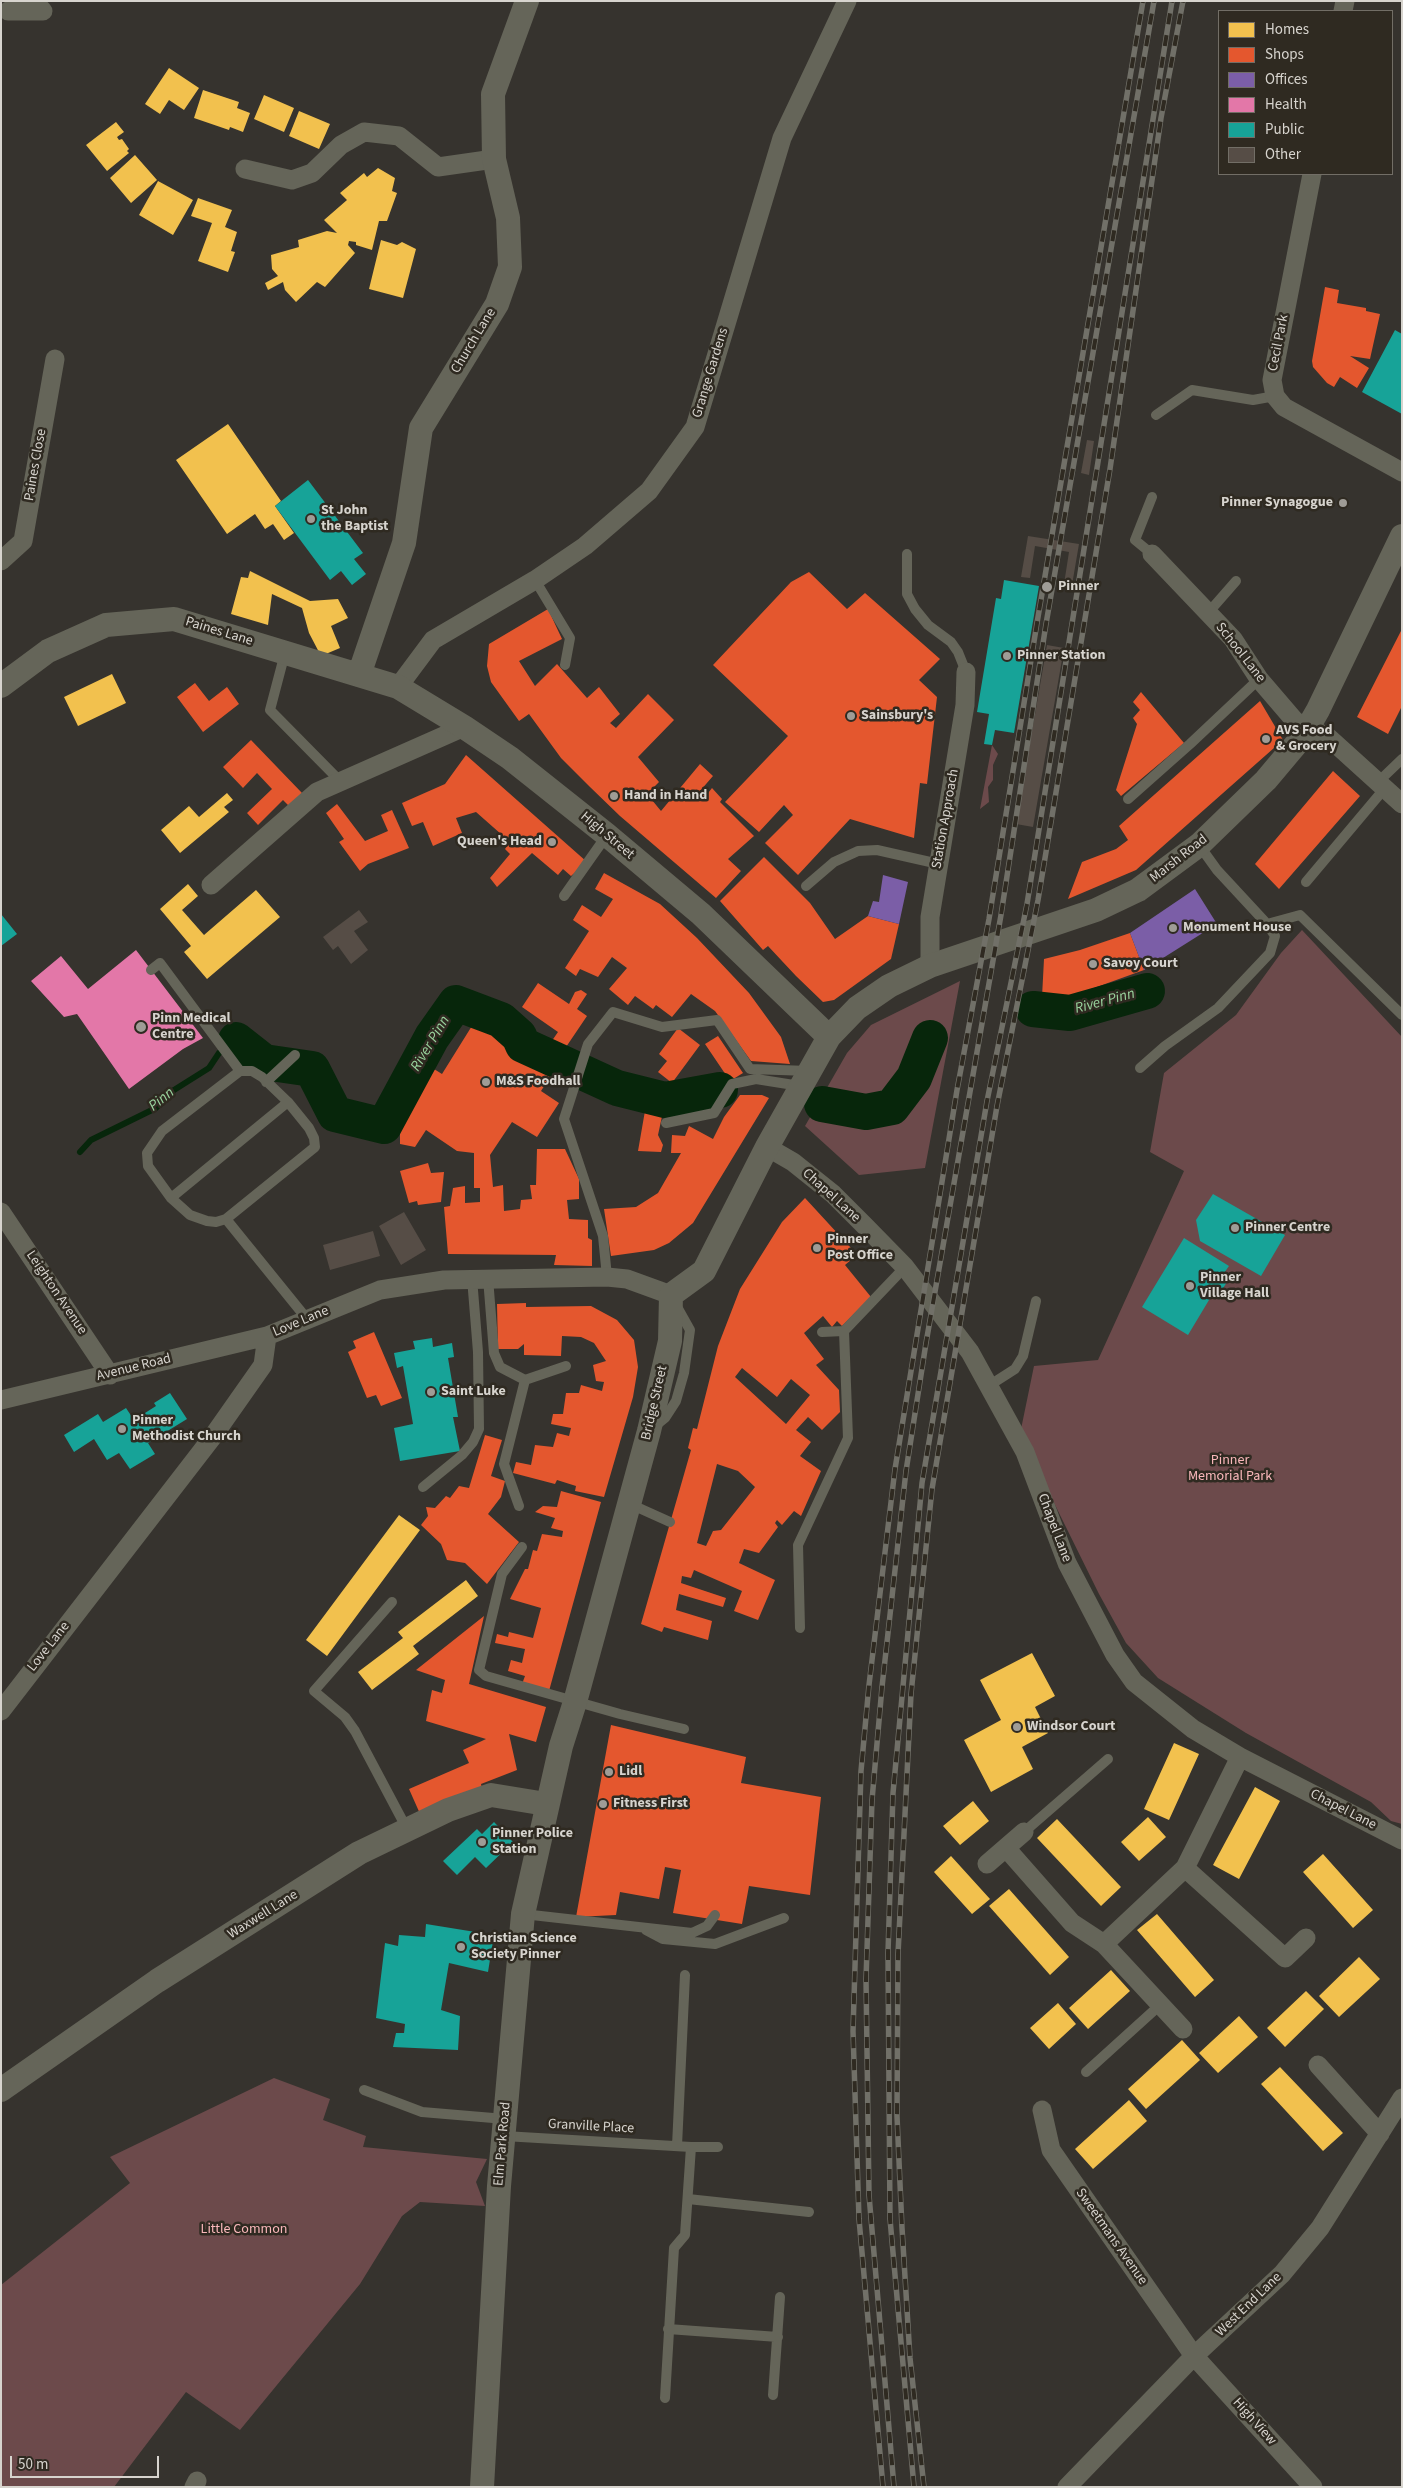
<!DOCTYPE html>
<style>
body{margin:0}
#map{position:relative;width:1403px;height:2488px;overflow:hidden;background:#36332e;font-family:"Source Sans 3",sans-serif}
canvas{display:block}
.frame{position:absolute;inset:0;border:2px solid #d7d4ce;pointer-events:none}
.legend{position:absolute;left:1218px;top:10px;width:175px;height:165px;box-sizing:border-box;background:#2f2a21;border:1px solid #726e66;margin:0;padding:6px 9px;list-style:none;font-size:15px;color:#d7d4ce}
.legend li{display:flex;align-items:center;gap:10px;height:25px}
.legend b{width:25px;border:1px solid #726e66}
.scale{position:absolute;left:10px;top:2456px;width:149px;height:22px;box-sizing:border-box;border:2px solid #d7d4ce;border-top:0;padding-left:6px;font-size:15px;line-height:18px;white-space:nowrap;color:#d7d4ce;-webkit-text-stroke:4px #2f2a21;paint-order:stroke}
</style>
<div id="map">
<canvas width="1403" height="2488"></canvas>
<div class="frame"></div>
<ul class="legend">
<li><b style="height:14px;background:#f2c14e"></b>Homes</li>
<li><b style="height:14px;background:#e4572e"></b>Shops</li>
<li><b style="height:14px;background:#7b5ea7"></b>Offices</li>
<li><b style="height:14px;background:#e377a8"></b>Health</li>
<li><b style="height:14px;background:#17a398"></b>Public</li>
<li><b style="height:14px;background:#564d46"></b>Other</li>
</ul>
<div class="scale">50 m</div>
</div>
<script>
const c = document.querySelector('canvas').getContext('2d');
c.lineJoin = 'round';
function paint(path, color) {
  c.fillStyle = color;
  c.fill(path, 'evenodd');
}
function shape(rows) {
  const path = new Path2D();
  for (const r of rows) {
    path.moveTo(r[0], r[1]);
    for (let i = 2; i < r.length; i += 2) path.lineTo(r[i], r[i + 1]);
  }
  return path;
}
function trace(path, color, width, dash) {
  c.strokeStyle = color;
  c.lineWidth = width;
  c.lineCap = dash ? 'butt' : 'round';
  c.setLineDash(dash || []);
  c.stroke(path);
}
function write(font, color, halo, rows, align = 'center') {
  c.font = font + ' "Source Sans 3",sans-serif';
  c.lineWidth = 5;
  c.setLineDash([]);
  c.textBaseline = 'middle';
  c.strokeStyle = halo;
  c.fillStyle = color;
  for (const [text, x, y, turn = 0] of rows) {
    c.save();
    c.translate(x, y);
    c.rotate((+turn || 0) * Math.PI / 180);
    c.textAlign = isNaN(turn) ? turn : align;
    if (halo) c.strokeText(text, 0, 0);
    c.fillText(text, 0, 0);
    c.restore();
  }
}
const green = shape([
 [992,745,998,754,993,765,993,780,988,787,989,802,980,809],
 [1302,930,1402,1037,1402,1824,1391,1821,1371,1802,1246,1733,1158,1678,1126,1643,1099,1594,1020,1434,1034,1366,1098,1360,1184,1171,1150,1152,1164,1073,1236,1015,1281,953],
 [960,981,925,1168,859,1175,805,1126,847,1053,871,1025],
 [274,2078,330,2099,323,2120,366,2136,363,2147,487,2159,476,2182,485,2206,420,2202,402,2216,360,2284,240,2430,186,2392,114,2487,1,2487,1,2285,130,2183,110,2157]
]);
const homes = shape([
 [169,68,199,88,184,110,169,100,160,114,145,104],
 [203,90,239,102,237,108,250,113,243,132,230,127,229,130,194,118],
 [264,95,294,108,284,132,254,119],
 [299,111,330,124,319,149,289,136],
 [116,122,124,132,117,137,119,140,122,139,129,149,127,151,129,153,107,171,86,145],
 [135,155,157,180,131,203,110,178],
 [378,168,395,178,392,191,397,193,387,221,379,221,372,250,356,245,356,242,349,241,348,245,355,253,325,287,317,282,296,302,285,290,283,282,268,290,265,283,278,276,272,269,271,255,299,247,298,240,327,231,337,233,324,220,347,200,340,193,364,173,367,177],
 [158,181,193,200,173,235,139,215],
 [198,198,232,210,225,227,237,232,231,251,235,252,228,272,198,261,212,223,191,216],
 [381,240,397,245,402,242,416,249,403,298,369,289],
 [228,424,281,501,275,506,294,533,284,540,273,524,265,529,255,514,227,534,176,460],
 [250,571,310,601,338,599,348,618,331,626,340,648,321,656,309,633,302,608,272,594,268,625,231,614,241,577,248,578],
 [112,674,126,703,78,726,64,697],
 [227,793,233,800,224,807,229,812,180,853,161,830,189,806,199,817],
 [188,884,198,896,182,910,204,935,256,890,280,917,207,979,184,952,191,946,160,909],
 [399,1515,420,1530,327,1656,306,1640],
 [466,1580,478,1596,413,1646,419,1654,372,1690,358,1672,403,1638,398,1632],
 [1032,1653,1055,1696,1035,1707,1048,1733,1022,1747,1033,1769,991,1792,964,1740,1001,1720,980,1680],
 [1174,1743,1199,1754,1169,1820,1144,1809],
 [1255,1787,1280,1801,1239,1879,1213,1865],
 [973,1801,989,1821,960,1845,943,1826],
 [1148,1817,1166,1837,1139,1861,1121,1842],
 [1057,1819,1121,1887,1101,1906,1037,1838],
 [1323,1854,1373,1910,1353,1928,1303,1872],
 [951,1856,990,1899,972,1914,934,1872],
 [1009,1889,1069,1957,1050,1975,989,1906],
 [1157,1914,1214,1980,1195,1997,1137,1930],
 [1359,1957,1380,1979,1339,2017,1319,1996],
 [1111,1970,1130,1991,1088,2029,1069,2008],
 [1306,1991,1324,2009,1285,2047,1267,2028],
 [1058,2003,1076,2024,1049,2049,1030,2028],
 [1239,2016,1258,2037,1218,2073,1199,2053],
 [1182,2040,1200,2060,1146,2109,1128,2089],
 [1280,2067,1343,2133,1323,2151,1261,2084],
 [1129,2100,1147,2121,1093,2169,1075,2149]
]);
const shops = shape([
 [1325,287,1339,290,1337,303,1366,308,1366,311,1380,314,1370,359,1350,356,1369,368,1357,388,1340,377,1334,387,1327,383,1313,367,1312,361],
 [809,572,847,609,865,593,940,659,919,680,937,697,927,784,920,783,914,838,850,819,798,875,765,843,793,815,784,805,759,832,725,802,788,736,713,665,791,582],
 [548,609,562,639,519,661,535,686,557,664,587,698,599,687,620,714,610,723,616,728,648,694,674,720,638,757,659,782,647,794,661,811,700,764,713,776,700,791,705,797,712,788,722,799,720,802,754,836,728,859,741,871,716,898,620,816,590,787,561,758,529,714,519,721,491,682,487,666,489,644],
 [1402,629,1402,706,1388,734,1357,717],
 [195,683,209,701,227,687,239,704,203,732,177,697],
 [1141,692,1184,743,1121,796,1116,790,1137,724,1133,718,1140,710,1133,702],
 [1260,701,1283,740,1136,870,1068,899,1082,862,1116,849,1128,840,1119,826],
 [251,740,302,793,289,806,283,800,258,825,247,813,272,789,257,773,243,788,223,767],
 [466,755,587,862,571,876,563,869,558,875,532,853,497,887,490,878,510,854,505,849,510,842,476,812,456,818,462,833,433,846,423,822,412,826,402,803,445,784],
 [1333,771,1360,796,1279,889,1255,864],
 [337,804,365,841,388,831,381,815,392,810,409,848,368,864,360,871,339,842,344,839,326,813],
 [764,857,810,903,835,939,868,916,899,924,891,959,834,1000,823,1002,796,976,768,946,763,950,720,901],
 [604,873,660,904,697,938,749,993,781,1037,790,1064,751,1061,715,1011,691,994,672,1017,656,1005,653,1009,635,996,628,1005,609,989,627,968,612,957,598,977,580,969,576,976,565,968,589,931,573,920,582,905,601,917,613,899,595,889],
 [1130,933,1144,970,1069,997,1042,997,1044,959,1080,950],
 [538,983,569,1004,575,992,581,990,587,994,577,1009,587,1016,562,1053,549,1045,558,1032,522,1007],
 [475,1021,552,1074,541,1091,559,1103,537,1137,512,1122,490,1155,493,1187,503,1185,504,1211,520,1209,521,1200,532,1199,530,1185,536,1185,537,1149,565,1149,579,1179,579,1199,567,1200,569,1219,588,1220,588,1238,592,1240,592,1266,554,1265,556,1255,448,1254,444,1207,450,1206,453,1188,465,1186,465,1203,480,1202,480,1188,474,1188,474,1153,457,1151,426,1130,415,1147,400,1144,400,1127,434,1069,442,1074],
 [678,1028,700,1045,672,1083,658,1072,667,1061,659,1054],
 [718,1036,743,1073,730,1081,705,1044],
 [740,1095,762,1095,769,1098,693,1223,669,1243,654,1250,611,1256,604,1209,636,1207,658,1193,681,1153,671,1153,672,1135,685,1136,689,1126,713,1139,724,1117],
 [646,1105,664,1107,658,1135,663,1145,661,1152,638,1151],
 [428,1163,431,1173,444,1172,441,1202,418,1205,417,1201,409,1203,400,1171],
 [805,1198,851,1248,845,1254,852,1259,845,1265,871,1297,842,1326,837,1321,832,1327,823,1316,804,1333,824,1359,816,1365,839,1390,840,1412,822,1430,808,1417,796,1430,811,1442,800,1456,821,1471,801,1516,794,1511,782,1525,777,1520,775,1523,778,1527,759,1553,744,1549,739,1563,775,1580,758,1620,734,1611,742,1591,694,1570,691,1578,682,1576,681,1583,726,1598,723,1607,679,1594,676,1610,712,1621,708,1640,664,1627,662,1632,641,1624,691,1450,688,1448,693,1428,697,1429,718,1346,740,1289,782,1222],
 [742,1368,777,1397,791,1379,810,1395,786,1424,735,1377],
 [717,1464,738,1471,755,1487,721,1530,713,1531,706,1546,697,1543],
 [526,1303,526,1307,591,1306,617,1320,634,1340,638,1367,633,1397,604,1497,575,1491,576,1486,557,1480,555,1484,513,1473,516,1462,531,1465,535,1445,553,1447,557,1433,569,1436,571,1428,551,1424,553,1414,563,1414,566,1393,579,1393,581,1385,602,1391,604,1382,596,1381,593,1365,606,1361,594,1343,581,1337,562,1336,561,1356,524,1355,524,1344,518,1349,498,1349,497,1304],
 [374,1332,402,1398,381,1406,376,1395,367,1398,348,1352,356,1348,353,1341],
 [485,1435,502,1440,491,1476,505,1481,501,1497,488,1514,519,1542,487,1584,465,1563,447,1560,441,1544,421,1525,428,1516,426,1507,435,1508,446,1496,450,1498,459,1486,469,1488],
 [561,1491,601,1502,549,1691,522,1684,525,1676,508,1671,511,1660,522,1663,525,1649,495,1643,497,1634,508,1637,509,1632,533,1638,541,1608,510,1599,525,1569,528,1569,533,1550,537,1551,542,1534,562,1537,563,1531,551,1528,555,1518,535,1512,543,1506,557,1507],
 [484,1616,469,1684,546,1707,536,1742,509,1734,517,1770,481,1784,482,1789,421,1816,409,1789,469,1763,463,1750,486,1739,426,1721,432,1690,442,1693,445,1680,416,1670],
 [611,1725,746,1757,741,1783,821,1797,810,1895,749,1886,742,1924,673,1913,681,1870,665,1867,659,1899,620,1892,616,1915,576,1917]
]);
const offices = shape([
 [883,875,908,882,899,924,868,916,873,901,879,902],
 [1195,889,1217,924,1144,970,1130,933]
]);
const health = shape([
 [136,950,203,1038,183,1049,129,1089,77,1014,64,1017,31,981,61,956,88,989]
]);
const public = shape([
 [1395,330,1402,334,1402,414,1362,392],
 [308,480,363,553,354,559,366,574,352,585,341,571,330,580,275,506],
 [1004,580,1039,586,1014,733,995,730,992,745,984,744,989,714,977,712,996,598,1001,599],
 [1,914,17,934,1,946],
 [1213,1194,1285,1235,1261,1276,1200,1241,1196,1220],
 [1184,1238,1229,1266,1224,1273,1230,1277,1217,1298,1212,1295,1188,1335,1142,1307],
 [432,1338,433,1347,452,1343,454,1357,448,1358,458,1417,453,1417,460,1451,400,1461,394,1428,413,1424,403,1366,397,1368,394,1353,415,1349,413,1341],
 [170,1393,187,1419,148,1443,155,1454,130,1469,119,1453,107,1460,94,1439,74,1452,64,1435,98,1414,103,1422,126,1408,134,1420,156,1406,154,1403],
 [494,1822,513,1842,486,1868,475,1857,457,1875,443,1861,477,1829,482,1834],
 [426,1924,494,1935,488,1972,449,1963,441,2010,460,2016,458,2050,393,2047,396,2033,404,2033,405,2024,376,2018,385,1943,398,1946,399,1935,425,1937]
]);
const stream = shape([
 [80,1152,91,1140,156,1108,174,1090,209,1068,219,1053,236,1040]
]);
const river = shape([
 [1033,1009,1070,1013,1147,991],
 [236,1040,264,1062,312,1069,335,1114,384,1126,432,1037,456,1003,501,1020,519,1036,523,1045,617,1088,665,1100,720,1090],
 [822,1104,866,1112,892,1107,914,1078,930,1038]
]);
const building = shape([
 [1087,440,1094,441,1089,475,1081,473],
 [1028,536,1079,544,1072,585,1064,584,1069,552,1035,546,1030,578,1021,577],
 [1047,645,1064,648,1033,827,1016,824],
 [359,910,368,922,354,931,368,950,351,964,338,946,333,950,323,937],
 [404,1212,426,1250,401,1265,379,1226],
 [373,1231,380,1256,330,1270,323,1245]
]);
const service = shape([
 [1156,415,1192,390,1253,400,1275,396],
 [1152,497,1135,540,1152,554],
 [907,554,907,594,915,609,928,625,951,642,958,652,966,672],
 [535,580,570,638,565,665],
 [1208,613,1236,581],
 [285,653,270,710,340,781],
 [1377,783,1402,759],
 [1128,799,1190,744,1259,679],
 [1306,882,1385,788],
 [806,886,834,862,858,851,877,850,939,864],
 [564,896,607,835],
 [1267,924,1300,915,1402,1015],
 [151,970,160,963,240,1071],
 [1140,1068,1165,1046,1218,1008,1270,953,1275,936,1267,924,1217,870,1199,845],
 [240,1071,252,1071,262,1077,288,1102,309,1128,314,1138,315,1147,226,1219,216,1222,207,1221,190,1215,171,1198,148,1166,147,1153,162,1131,240,1071],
 [266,1082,295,1055],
 [666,1123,714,1113,732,1084,756,1079,800,1086],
 [171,1198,288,1102],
 [226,1219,307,1319],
 [607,1277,603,1236,564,1119,588,1044,613,1012,662,1027,717,1020,750,1069,809,1071],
 [488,1278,494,1353,500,1367,525,1380,566,1366],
 [822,1332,844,1331],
 [990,1385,1015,1369,1023,1356,1036,1301],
 [654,1427,665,1418,676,1401,684,1373,690,1330,676,1305],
 [423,1487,462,1455,473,1442,479,1429,478,1352,472,1278],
 [630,1504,670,1522],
 [519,1506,504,1464,525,1380],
 [522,1547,502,1574,479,1670,486,1676,620,1714,684,1729],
 [392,1602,314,1691,345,1717,355,1731,407,1829],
 [800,1628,798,1545,848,1438,844,1331,905,1267],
 [1024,1832,1108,1759],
 [523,1914,692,1933,707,1926,715,1915],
 [646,1930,663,1939,715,1944,784,1918],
 [1086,2072,1160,2005],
 [364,2090,422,2112,505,2119],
 [504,2136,691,2147,718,2147],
 [677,2146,685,1975],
 [688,2199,809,2212],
 [668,2329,778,2337],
 [773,2395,780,2297],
 [665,2398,674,2248,685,2235,691,2147]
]);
const minor = shape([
 [8,11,43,11,34,1],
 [1343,11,1345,1],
 [245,169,292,180,312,173,341,145,364,132,399,136,438,167,494,159],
 [1312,174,1272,380,1275,396,1284,407,1402,472],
 [1152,554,1233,639,1259,679,1295,721,1328,737,1402,804],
 [1,561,23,541,55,359],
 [398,687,433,640,535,580,585,546,649,491,695,427,782,138,847,1],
 [211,885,317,792,464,727],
 [930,966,930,917,965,705,966,672],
 [767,1147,793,1162,833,1194,863,1224,905,1267,970,1352,1025,1452,1067,1563,1115,1655,1134,1682,1193,1729,1240,1757,1402,1840],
 [1,1212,110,1375],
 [1,1400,267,1336,380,1290,444,1280,607,1277,627,1279,671,1295],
 [1,1711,211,1439,263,1365,267,1336],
 [1006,1848,1072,1923,1104,1944,1183,2029],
 [987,1864,1024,1832],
 [1185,1868,1285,1958,1306,1938],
 [1104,1944,1185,1868,1240,1757],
 [1318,2065,1380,2134],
 [1042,2110,1051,2150,1194,2356,1313,2487],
 [194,2487,197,2481],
 [1067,2487,1194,2356,1282,2274,1320,2228,1402,2098]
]);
const tertiary = shape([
 [359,675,404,543,421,428,497,304,510,267,508,218,494,159,493,94,527,1],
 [1,686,48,651,106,625,174,619,398,687,464,727,510,758,607,835,701,914,829,1037],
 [1,2090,157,1981,359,1853,448,1810,491,1795,546,1804],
 [482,2487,499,2186,523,1914,561,1746,575,1702,649,1431,670,1341,671,1295,704,1271,767,1147,829,1037,857,1008,889,986,930,966,1096,910,1138,890,1199,845,1266,780,1303,736,1318,710,1402,536]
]);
const rail = shape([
 [883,2487,859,2219,853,2031,861,1771,869,1685,895,1469,957,1090,989,919,1037,623,1143,1],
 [894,2487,869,2195,866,1979,872,1800,882,1687,906,1471,926,1343,1001,915,1046,624,1154,1],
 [914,2487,890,2219,888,1953,893,1793,922,1483,987,1101,1027,904,1172,1],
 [924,2487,910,2358,902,2228,897,2116,898,1954,911,1694,932,1489,997,1106,1038,900,1110,469,1161,118,1183,1]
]);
const markers = [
 [1343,503,5,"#9f9c96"],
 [311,519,5,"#9f9c96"],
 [1047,587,6,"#9f9c96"],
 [1007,656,5,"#9f9c96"],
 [851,716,5,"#9f9c96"],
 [1266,739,5,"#9f9c96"],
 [614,796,5,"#9f9c96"],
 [552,842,5,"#9f9c96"],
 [1173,928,5,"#9f9c96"],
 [1093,964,5,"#9f9c96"],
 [141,1027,6,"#9f9c96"],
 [486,1082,5,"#9f9c96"],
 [1235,1228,5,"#9f9c96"],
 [817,1248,5,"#9f9c96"],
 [1190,1286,5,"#9f9c96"],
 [431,1392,5,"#9f9c96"],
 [122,1429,5,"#9f9c96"],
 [1017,1727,5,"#9f9c96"],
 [609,1772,5,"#9f9c96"],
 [603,1804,5,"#9f9c96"],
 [482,1842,5,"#9f9c96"],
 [461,1947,5,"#9f9c96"]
];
const streetNames = [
 ["Church Lane",474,341,-59],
 ["Cecil Park",1279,343,-79],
 ["Grange Gardens",711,373,-73],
 ["Paines Close",36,465,-80],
 ["Paines Lane",219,632,17],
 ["School Lane",1240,653,52],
 ["Station Approach",946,819,-80],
 ["High Street",607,836,40],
 ["Marsh Road",1179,859,-38],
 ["Chapel Lane",831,1196,42],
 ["Leighton Avenue",56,1293,56],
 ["Love Lane",301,1322,-23],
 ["Avenue Road",134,1368,-14],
 ["Bridge Street",655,1403,-77],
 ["Chapel Lane",1054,1528,69],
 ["Love Lane",49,1647,-52],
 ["Chapel Lane",1343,1810,27],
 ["Waxwell Lane",263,1915,-32],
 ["Granville Place",591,2127,3],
 ["Elm Park Road",503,2144,-85],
 ["Sweetmans Avenue",1111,2237,55],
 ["West End Lane",1249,2305,-44],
 ["High View",1254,2422,48]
];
const poiNames = [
 ["Pinner Synagogue",1333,503,"right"],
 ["St John",321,511],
 ["the Baptist",321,527],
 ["Pinner",1058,587],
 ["Pinner Station",1017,656],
 ["Sainsbury's",861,716],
 ["AVS Food",1276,731],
 ["& Grocery",1276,747],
 ["Hand in Hand",624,796],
 ["Queen's Head",542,842,"right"],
 ["Monument House",1183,928],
 ["Savoy Court",1103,964],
 ["Pinn Medical",152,1019],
 ["Centre",152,1035],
 ["M&S Foodhall",496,1082],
 ["Pinner Centre",1245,1228],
 ["Pinner",827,1240],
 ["Post Office",827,1256],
 ["Pinner",1200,1278],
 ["Village Hall",1200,1294],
 ["Saint Luke",441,1392],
 ["Pinner",132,1421],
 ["Methodist Church",132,1437],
 ["Windsor Court",1027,1727],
 ["Lidl",619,1772],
 ["Fitness First",613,1804],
 ["Pinner Police",492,1834],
 ["Station",492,1850],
 ["Christian Science",471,1939],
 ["Society Pinner",471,1955]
];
const parkNames = [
 ["Pinner",1230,1461],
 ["Memorial Park",1230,1477],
 ["Little Common",244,2230]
];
const waterNames = [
 ["River Pinn",1105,1002,-15],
 ["River Pinn",431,1044,-59],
 ["Pinn",162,1100,-39]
];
paint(green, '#6c4a4b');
paint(homes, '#f2c14e');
paint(shops, '#e4572e');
paint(offices, '#7b5ea7');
paint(health, '#e377a8');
paint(public, '#17a398');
trace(stream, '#07260b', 6);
trace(river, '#07260b', 36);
paint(building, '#564d46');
trace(service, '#656559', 10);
trace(minor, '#656559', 19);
trace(tertiary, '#656559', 24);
trace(rail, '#717068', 5.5);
trace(rail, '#2f2a21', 4, [11]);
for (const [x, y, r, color] of markers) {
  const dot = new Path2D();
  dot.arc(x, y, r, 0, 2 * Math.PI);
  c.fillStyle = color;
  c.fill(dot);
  trace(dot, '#2f2a21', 2);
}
write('14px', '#d7d4ce', '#2f2a21', streetNames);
write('bold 14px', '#d7d4ce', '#2f2a21', poiNames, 'left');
write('14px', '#fab8bb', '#2f2a21', parkNames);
write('italic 15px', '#9ad49e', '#2f2a21', waterNames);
</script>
